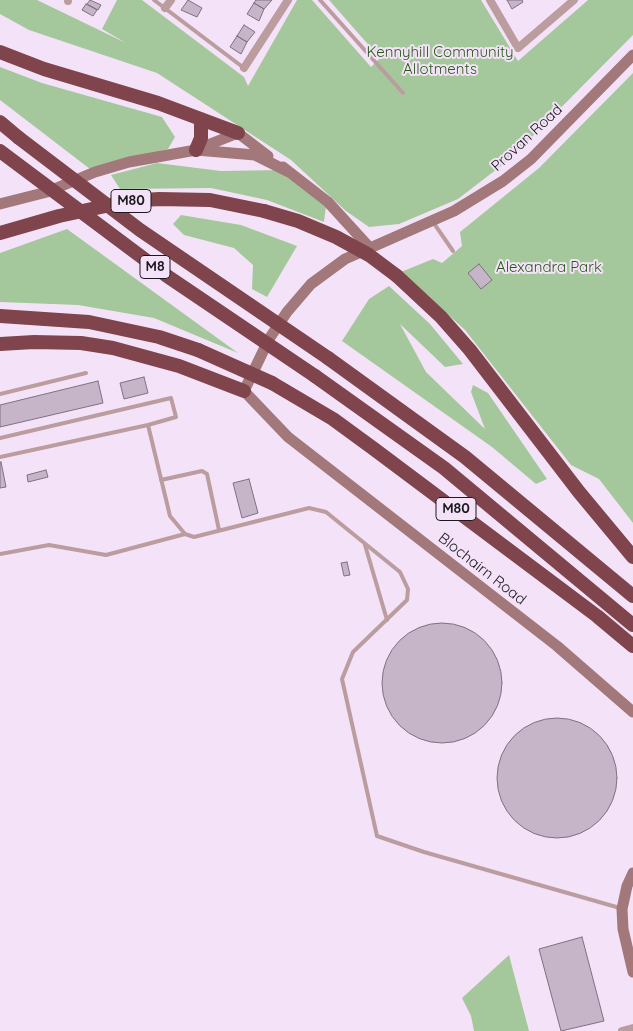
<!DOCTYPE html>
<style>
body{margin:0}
canvas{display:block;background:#f4e3f8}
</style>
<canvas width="633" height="1031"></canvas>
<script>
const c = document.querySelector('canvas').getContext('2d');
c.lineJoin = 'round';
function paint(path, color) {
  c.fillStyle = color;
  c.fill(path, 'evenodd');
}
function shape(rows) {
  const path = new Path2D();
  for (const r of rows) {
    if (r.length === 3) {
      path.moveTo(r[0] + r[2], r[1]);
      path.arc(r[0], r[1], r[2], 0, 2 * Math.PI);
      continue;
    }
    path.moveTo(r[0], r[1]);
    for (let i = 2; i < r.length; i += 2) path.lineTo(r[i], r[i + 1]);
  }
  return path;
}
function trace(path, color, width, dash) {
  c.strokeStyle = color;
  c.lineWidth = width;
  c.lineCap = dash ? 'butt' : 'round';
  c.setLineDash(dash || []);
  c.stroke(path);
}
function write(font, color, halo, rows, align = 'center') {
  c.font = font + ' Quicksand,sans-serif';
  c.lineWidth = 4;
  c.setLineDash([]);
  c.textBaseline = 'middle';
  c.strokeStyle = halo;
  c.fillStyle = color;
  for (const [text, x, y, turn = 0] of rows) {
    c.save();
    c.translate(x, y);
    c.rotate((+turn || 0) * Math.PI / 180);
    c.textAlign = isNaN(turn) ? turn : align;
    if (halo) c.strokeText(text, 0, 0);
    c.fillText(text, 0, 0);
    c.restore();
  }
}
const green = shape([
 [0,0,37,0,126,43,102,29,117,0,142,0,244,77,248,86,297,0,312,0,371,67,380,58,329,0,481,0,518,61,588,0,633,0,633,35,510,159,458,199,399,224,369,227,346,211,291,160,157,73,29,30,0,14],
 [0,67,42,83,162,117,175,137,168,149,90,169,0,100],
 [633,73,633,523,599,479,571,465,465,330,401,272,433,259,442,263,462,246,460,232,539,168],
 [157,163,221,171,282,170,326,206,324,222,267,200,211,188,120,189,111,175],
 [181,215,241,225,297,246,267,297,252,289,253,265,234,248,184,235,173,224],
 [67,229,238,353,154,318,78,305,0,302,0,253],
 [389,286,430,324,463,364,445,367,400,324,426,372,485,429,471,392,473,385,488,393,547,479,536,484,492,447,342,341,369,299],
 [509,955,529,1031,474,1031,471,1016,462,998]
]);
const building = shape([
 [90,0,101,5,98,10,87,4,90,0],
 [188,0,202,8,197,17,181,10,188,0],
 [256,0,272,0,264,9,254,3,256,0],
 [507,0,522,0,523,2,512,9,507,0],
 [254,3,264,9,259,21,247,14,254,3],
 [86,4,97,10,93,16,82,10,86,4],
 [244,25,255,32,247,42,237,36,244,25],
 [237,36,247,42,241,54,230,47,237,36],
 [479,264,492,280,481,289,468,273,479,264],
 [144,377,148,393,124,399,120,383,144,377],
 [98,381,103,403,0,427,0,405,98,381],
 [1,462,6,487,0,488,0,462,1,462],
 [46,470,48,477,28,482,27,475,46,470],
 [249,479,258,513,242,518,233,483,249,479],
 [347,562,350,575,344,576,341,563,347,562],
 [442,683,60],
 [557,778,60],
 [582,937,604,1021,561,1031,539,949,582,937]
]);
const lane = shape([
 [154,0,244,68],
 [320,0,403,93],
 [433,222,453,251],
 [0,394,86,373],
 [0,438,171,398,176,417,148,425],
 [0,457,148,425,170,516,185,534,194,537,309,508,326,512,400,572,408,589,407,600,353,652,342,679,377,836,424,852,620,908],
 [161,480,202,471,207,474,219,530],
 [365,545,387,620],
 [0,554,49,545,106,555,185,534]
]);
const street = shape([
 [490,0,518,48,574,0],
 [68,1,68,0],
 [165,8,171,0],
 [244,68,288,0],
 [622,1031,633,1028]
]);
const secondary = shape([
 [633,55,531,159,503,181,454,211,345,259,311,284,287,312,269,339,244,391,288,437,557,646,633,712],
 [200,148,238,133,268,156],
 [283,167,328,202,369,247],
 [0,204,47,192,95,172,129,162,196,150,255,155,289,172],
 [633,873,627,886,622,909,623,929,633,972]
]);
const highway = shape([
 [0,52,44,69,158,103,238,133],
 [0,122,19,138],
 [196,150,201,138,201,119],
 [0,233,59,216,129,201,159,199,210,200,264,211],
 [397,276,441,317,470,350,579,492,633,557],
 [0,316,89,322,159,337,198,350],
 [0,344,34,342,81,343,113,348,179,366,244,391],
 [328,358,465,457,633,596],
 [315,376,444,468,633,625],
 [272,383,333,419,374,449,597,616,633,646]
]);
const highwayBridge = shape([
 [19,138,140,230,328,358],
 [0,151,167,276,315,376],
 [264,211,298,221,336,237,369,255,397,276],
 [198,350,272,383]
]);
const shields = [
 [131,201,40],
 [155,267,30],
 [456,509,40]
];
const shieldNames = [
 ["M80",131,201],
 ["M8",155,267],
 ["M80",456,509]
];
const parkNames = [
 ["Kennyhill Community",440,52],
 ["Allotments",440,69],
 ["Alexandra Park",549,267]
];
const streetNames = [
 ["Provan Road",527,138,-43],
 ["Blochairn Road",482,569,38]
];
paint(green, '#a4c89b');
paint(building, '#c6b5c9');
trace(building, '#807083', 1);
trace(lane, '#bc9d9f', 4);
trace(street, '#bc9d9f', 8);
trace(secondary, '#a3787b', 11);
trace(highway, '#80454c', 14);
trace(highwayBridge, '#80454c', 14);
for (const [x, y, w] of shields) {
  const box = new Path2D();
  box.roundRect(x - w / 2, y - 11.5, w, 23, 4);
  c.fillStyle = '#f4e3f8';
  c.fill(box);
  trace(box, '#1e1820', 1);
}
write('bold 14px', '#1e1820', null, shieldNames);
write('15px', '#265917', '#f4e3f8', parkNames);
write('15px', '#1e1820', '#f4e3f8', streetNames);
</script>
